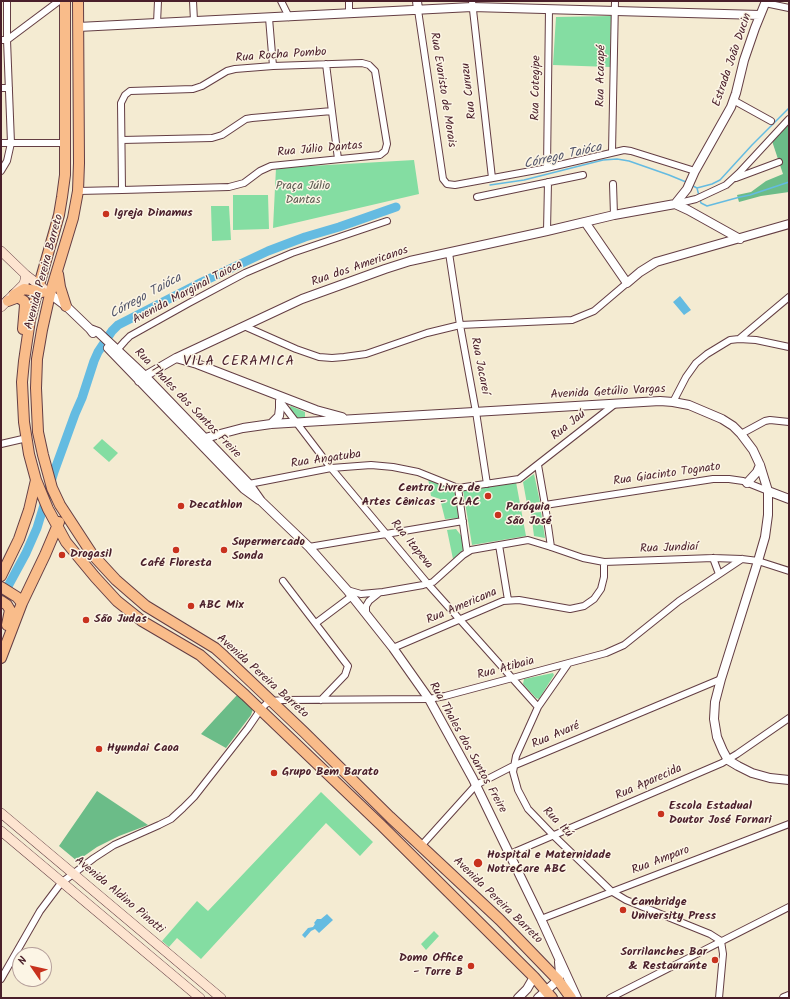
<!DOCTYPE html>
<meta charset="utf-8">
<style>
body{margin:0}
#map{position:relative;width:790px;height:999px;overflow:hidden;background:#f4ebd2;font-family:Kalam,sans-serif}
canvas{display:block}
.frame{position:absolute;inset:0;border:2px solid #4a1f2b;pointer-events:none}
.north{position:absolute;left:12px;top:947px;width:40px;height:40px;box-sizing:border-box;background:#fcf5e5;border:1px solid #b59f9b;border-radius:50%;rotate:304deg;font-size:11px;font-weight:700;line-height:16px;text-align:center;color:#4a1f2b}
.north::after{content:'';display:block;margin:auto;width:14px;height:18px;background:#c8321e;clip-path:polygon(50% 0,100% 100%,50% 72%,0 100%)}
</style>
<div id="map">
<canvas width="790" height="999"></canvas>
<div class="frame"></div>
<div class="north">N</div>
</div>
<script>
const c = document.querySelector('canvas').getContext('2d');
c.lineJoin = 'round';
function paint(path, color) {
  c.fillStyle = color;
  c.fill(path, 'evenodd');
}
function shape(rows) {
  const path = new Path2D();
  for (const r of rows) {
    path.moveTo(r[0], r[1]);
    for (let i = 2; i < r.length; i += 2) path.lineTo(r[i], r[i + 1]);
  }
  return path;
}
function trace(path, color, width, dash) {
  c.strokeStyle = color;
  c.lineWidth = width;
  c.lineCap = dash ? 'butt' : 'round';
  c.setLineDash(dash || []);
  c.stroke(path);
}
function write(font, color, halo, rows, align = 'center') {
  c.font = font + ' Kalam,sans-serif';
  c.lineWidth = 3;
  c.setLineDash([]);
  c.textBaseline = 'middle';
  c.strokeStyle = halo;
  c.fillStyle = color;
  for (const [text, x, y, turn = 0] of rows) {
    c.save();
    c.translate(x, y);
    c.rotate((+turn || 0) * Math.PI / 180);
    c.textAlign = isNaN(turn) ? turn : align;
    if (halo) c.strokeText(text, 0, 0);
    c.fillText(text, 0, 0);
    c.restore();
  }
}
const green = shape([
 [611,16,610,67,553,65,556,17],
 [414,160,419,194,273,228,276,168],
 [233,195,268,195,269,229,233,230],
 [211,206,229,206,231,240,212,241],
 [291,406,305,412,305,418,299,419,292,415,288,408],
 [102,439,118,453,109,462,93,448],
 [534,474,540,502,527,504,523,482],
 [428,478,456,490,460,518,445,519,440,499,431,496],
 [516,482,526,536,472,545,463,490],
 [541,512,545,538,534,536,531,513],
 [456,529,463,538,465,548,453,559,447,530],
 [553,673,554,675,539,699,536,698,523,684,524,679],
 [321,792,373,842,360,856,326,823,201,959,177,938,169,947,162,941,197,901,208,911],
 [434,931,439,936,426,950,421,944]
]);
const forest = shape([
 [789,123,789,192,761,196,739,202,737,195,751,192,766,181,783,174,772,141],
 [238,694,253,709,251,715,226,748,201,734],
 [97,791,148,825,119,836,97,847,77,861,59,846]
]);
const water = shape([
 [680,296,691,310,684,315,673,302],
 [327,914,333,920,319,933,315,929,311,931,305,938,302,935,308,928,313,927,315,924,314,923,317,919,321,919]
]);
const stream = shape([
 [490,185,524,180,603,160,617,159,629,161,669,175,686,182],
 [691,185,697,188],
 [697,188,712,184,720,180,752,145,789,108],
 [697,188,699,196],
 [700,200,701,203,707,206,740,197,750,195,789,182]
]);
const river = shape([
 [1,599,26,553,37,528,54,472,75,414,82,398,94,361,98,352,112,331,118,325,202,282,268,251,305,237,339,227,396,207]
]);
const minor = shape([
 [193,1,194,21],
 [281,1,289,17],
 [349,1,349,13],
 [472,1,492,178],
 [765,3,789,8],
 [418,10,443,179,447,184,455,185,542,169,624,150,631,151,695,171],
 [269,18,273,66],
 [157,23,158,1],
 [1,40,7,40,59,1],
 [326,64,338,159],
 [1,88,9,88],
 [733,100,771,121],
 [122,140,212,138,222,135,246,119,252,118,332,111],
 [1,143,65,143],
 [612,152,615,1],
 [547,168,549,9],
 [1,171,7,161,11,143,7,40,7,1],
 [736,178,779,162],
 [613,184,614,215],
 [78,191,122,190,229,187,244,183,260,171,271,166,380,155,385,151,387,144,375,71,369,65,362,63,273,66,235,69,227,71,202,86,193,89,130,91,125,95,121,103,122,190],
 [477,197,583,175],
 [675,204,696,199,726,185,739,173,789,119],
 [547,231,548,182],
 [449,253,460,325,476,412,487,484],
 [244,326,296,349,319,357,332,358,344,357,366,354,427,333,460,325,572,320,594,311,627,283],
 [739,339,789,297],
 [117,350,125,341,130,336,189,303,245,273,292,253,387,221],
 [280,401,331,468,428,584,538,707],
 [673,402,686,377,696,363,707,354,730,340,739,339,756,340,789,347],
 [741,434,765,421,770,420,789,422],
 [1,444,27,438],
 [538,465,545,505,551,547],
 [247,487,249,484,331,468,371,465,393,467,418,472,458,488],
 [458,488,519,479,615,404],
 [458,488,467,552],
 [545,505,713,479,729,479,743,481,768,491],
 [499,545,508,600],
 [309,547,463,521],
 [713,558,719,574],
 [283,581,348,666,345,675,321,700],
 [347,590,361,594,383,592,423,585,433,582,463,555,471,550,528,540,551,547,583,558,604,562,713,558,742,559,758,561,789,571],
 [366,613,366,606,369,601,379,593],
 [316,623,352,596],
 [393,648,503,601,519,600,570,609,584,606,594,599,601,589,604,577,604,562],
 [568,664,538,707,516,756,513,772,518,790,528,809,554,836,611,891,626,900,710,934,721,941,723,954,719,998],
 [421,846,476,785,480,783,513,766,721,679],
 [510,854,722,763,737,754,789,718],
 [541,919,789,824],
 [1,979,40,911,61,883,94,858,114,845,159,825,171,819,183,808,194,797,248,728,261,709,266,704,272,701,283,700,429,699,445,696,606,653,624,645,679,601,742,559],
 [610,998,789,907]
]);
const tertiary = shape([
 [417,1,418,10],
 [78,27,472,7,760,15],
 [675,204,687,189,695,171,731,107,736,93,744,60,755,28,766,1],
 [585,222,627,283,640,272,656,262,789,224],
 [50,294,66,306,90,329,93,333],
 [90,329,98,332,145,376,249,484,261,501,309,547,347,590,393,648,429,699,473,779,541,919,577,998],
 [108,348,244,489,259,500],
 [176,358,197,364,316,410,342,417],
 [139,381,145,376,176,358,302,299,385,269,410,261,547,231,614,215,675,204,688,210,740,239],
 [271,424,279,416,280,408,280,401],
 [191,434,205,438,243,428,271,424,660,401,673,402,689,405,722,419,733,426,741,434,753,450,760,465,768,491,768,515,765,537,758,561,721,679,715,702,714,719,717,737,723,751,728,760,738,766,752,773,770,778,789,780],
 [747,483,757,472,760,465],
 [768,491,789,499],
 [518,998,527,989,534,977],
 [538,998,558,980,560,974,559,962],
 [784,998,789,996]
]);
const secondary = shape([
 [1,251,26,275,43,288],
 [1,307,24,284,26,275],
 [1,813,221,998],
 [1,831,200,998]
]);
const primary = shape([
 [65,1,65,175,62,197,59,215,39,285,30,320,24,361,22,382,24,422,29,454,36,480,48,509,66,542,95,577,117,601,142,621,200,655,245,695,381,825,534,977,552,998],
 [78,1,79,163,78,191,73,218,50,294,42,330,37,359,36,388,38,432,43,455,52,488,60,505,92,554,116,580,146,606,215,648,224,656,304,732,390,817,500,920,558,980,571,998],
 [58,274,60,287,66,306],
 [14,295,24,289,42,292],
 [8,301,16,298,19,298,24,301,25,305,23,329],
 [1,576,19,539,29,510,36,480],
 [1,587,17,597,22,603],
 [1,601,7,605,10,610,7,625],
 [1,658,22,603,45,555,59,522]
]);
const markers = [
 [106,214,4,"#c8321e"],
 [488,496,4,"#c8321e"],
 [181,506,4,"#c8321e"],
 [498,515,4,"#c8321e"],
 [176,550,4,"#c8321e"],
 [224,550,4,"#c8321e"],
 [62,555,4,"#c8321e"],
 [191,606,4,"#c8321e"],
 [86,620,4,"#c8321e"],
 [99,749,4,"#c8321e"],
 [274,773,4,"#c8321e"],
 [661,814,4,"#c8321e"],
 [478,863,5,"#c8321e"],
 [623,910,4,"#c8321e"],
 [715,960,4,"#c8321e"],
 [471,966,4,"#c8321e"]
];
const streetNames = [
 ["Rua Rocha Pombo",281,56,-4],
 ["Estrada João Ducin",733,60,-71],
 ["Rua Acarapé",602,76,-89],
 ["Rua Cotegipe",537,88,-89],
 ["Rua Evaristo de Morais",442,90,81],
 ["Rua Curuzu",470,91,-97],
 ["Rua Júlio Dantas",320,150,-5],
 ["Rua dos Americanos",360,267,-19],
 ["Avenida Pereira Barreto",45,272,-75],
 ["Avenida Marginal Taioca",188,293,-28],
 ["Rua Jacareí",479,366,79],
 ["Avenida Getúlio Vargas",608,393,-3],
 ["Rua Thales dos Santos Freire",187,404,46],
 ["Rua Jaú",569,426,-38],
 ["Rua Angatuba",326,460,-8],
 ["Rua Giacinto Tognato",667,475,-8],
 ["Rua Itapeva",411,545,51],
 ["Rua Jundiaí",669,549,-2],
 ["Rua Americana",462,607,-23],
 ["Rua Atibaia",506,669,-15],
 ["Avenida Pereira Barreto",262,677,42],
 ["Rua Avaré",556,736,-23],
 ["Rua Thales dos Santos Freire",467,748,61],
 ["Rua Aparecida",649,783,-24],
 ["Rua Itú",557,823,46],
 ["Rua Amparo",661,861,-21],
 ["Avenida Aldino Pinotti",119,896,40],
 ["Avenida Pereira Barreto",497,901,44]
];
const parkNames = [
 ["Praça Júlio",303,187],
 ["Dantas",303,201]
];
const poiNames = [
 ["Igreja Dinamus",114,214],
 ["Centro Livre de",480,489,"right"],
 ["Artes Cênicas - CLAC",480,503,"right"],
 ["Decathlon",189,506],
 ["Paróquia",506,508],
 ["São José",506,522],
 ["Supermercado",232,543],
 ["Sonda",232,557],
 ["Drogasil",70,555],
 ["Café Floresta",176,564,"center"],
 ["ABC Mix",199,606],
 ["São Judas",94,620],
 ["Hyundai Caoa",107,749],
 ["Grupo Bem Barato",282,773],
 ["Escola Estadual",669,807],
 ["Doutor José Fornari",669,821],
 ["Hospital e Maternidade",487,856],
 ["NotreCare ABC",487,870],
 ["Cambridge",631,903],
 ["University Press",631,917],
 ["Sorrilanches Bar",707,953,"right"],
 ["& Restaurante",707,967,"right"],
 ["Domo Office",463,959,"right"],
 ["- Torre B",463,973,"right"]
];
const waterNames = [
 ["Córrego Taióca",563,157,-13],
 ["Córrego Taióca",146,297,-29]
];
const quarterNames = [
 ["VILA CERAMICA",239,363]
];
paint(green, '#84dda2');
paint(forest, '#6bbc88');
paint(water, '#64bbe1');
trace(stream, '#64bbe1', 1.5);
trace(river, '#64bbe1', 9);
trace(minor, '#643e44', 8);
trace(tertiary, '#643e44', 10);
trace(secondary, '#643e44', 10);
trace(primary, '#643e44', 12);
trace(minor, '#fff', 6);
trace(tertiary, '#fff', 8);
trace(secondary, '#fde4d0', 9);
trace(primary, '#f9bc8a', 10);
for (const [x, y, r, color] of markers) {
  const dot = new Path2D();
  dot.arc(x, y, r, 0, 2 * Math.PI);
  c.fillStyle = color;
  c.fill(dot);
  trace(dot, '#fcf5e5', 1.5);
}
write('12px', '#4a1f2b', '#fcf5e5', streetNames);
write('12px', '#5b584f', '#fcf5e5', parkNames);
write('bold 12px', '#4a1f2b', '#fcf5e5', poiNames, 'left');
write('italic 13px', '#53566b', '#fcf5e5', waterNames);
c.letterSpacing = '1px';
write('14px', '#4a1f2b', '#fcf5e5', quarterNames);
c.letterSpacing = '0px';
</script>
